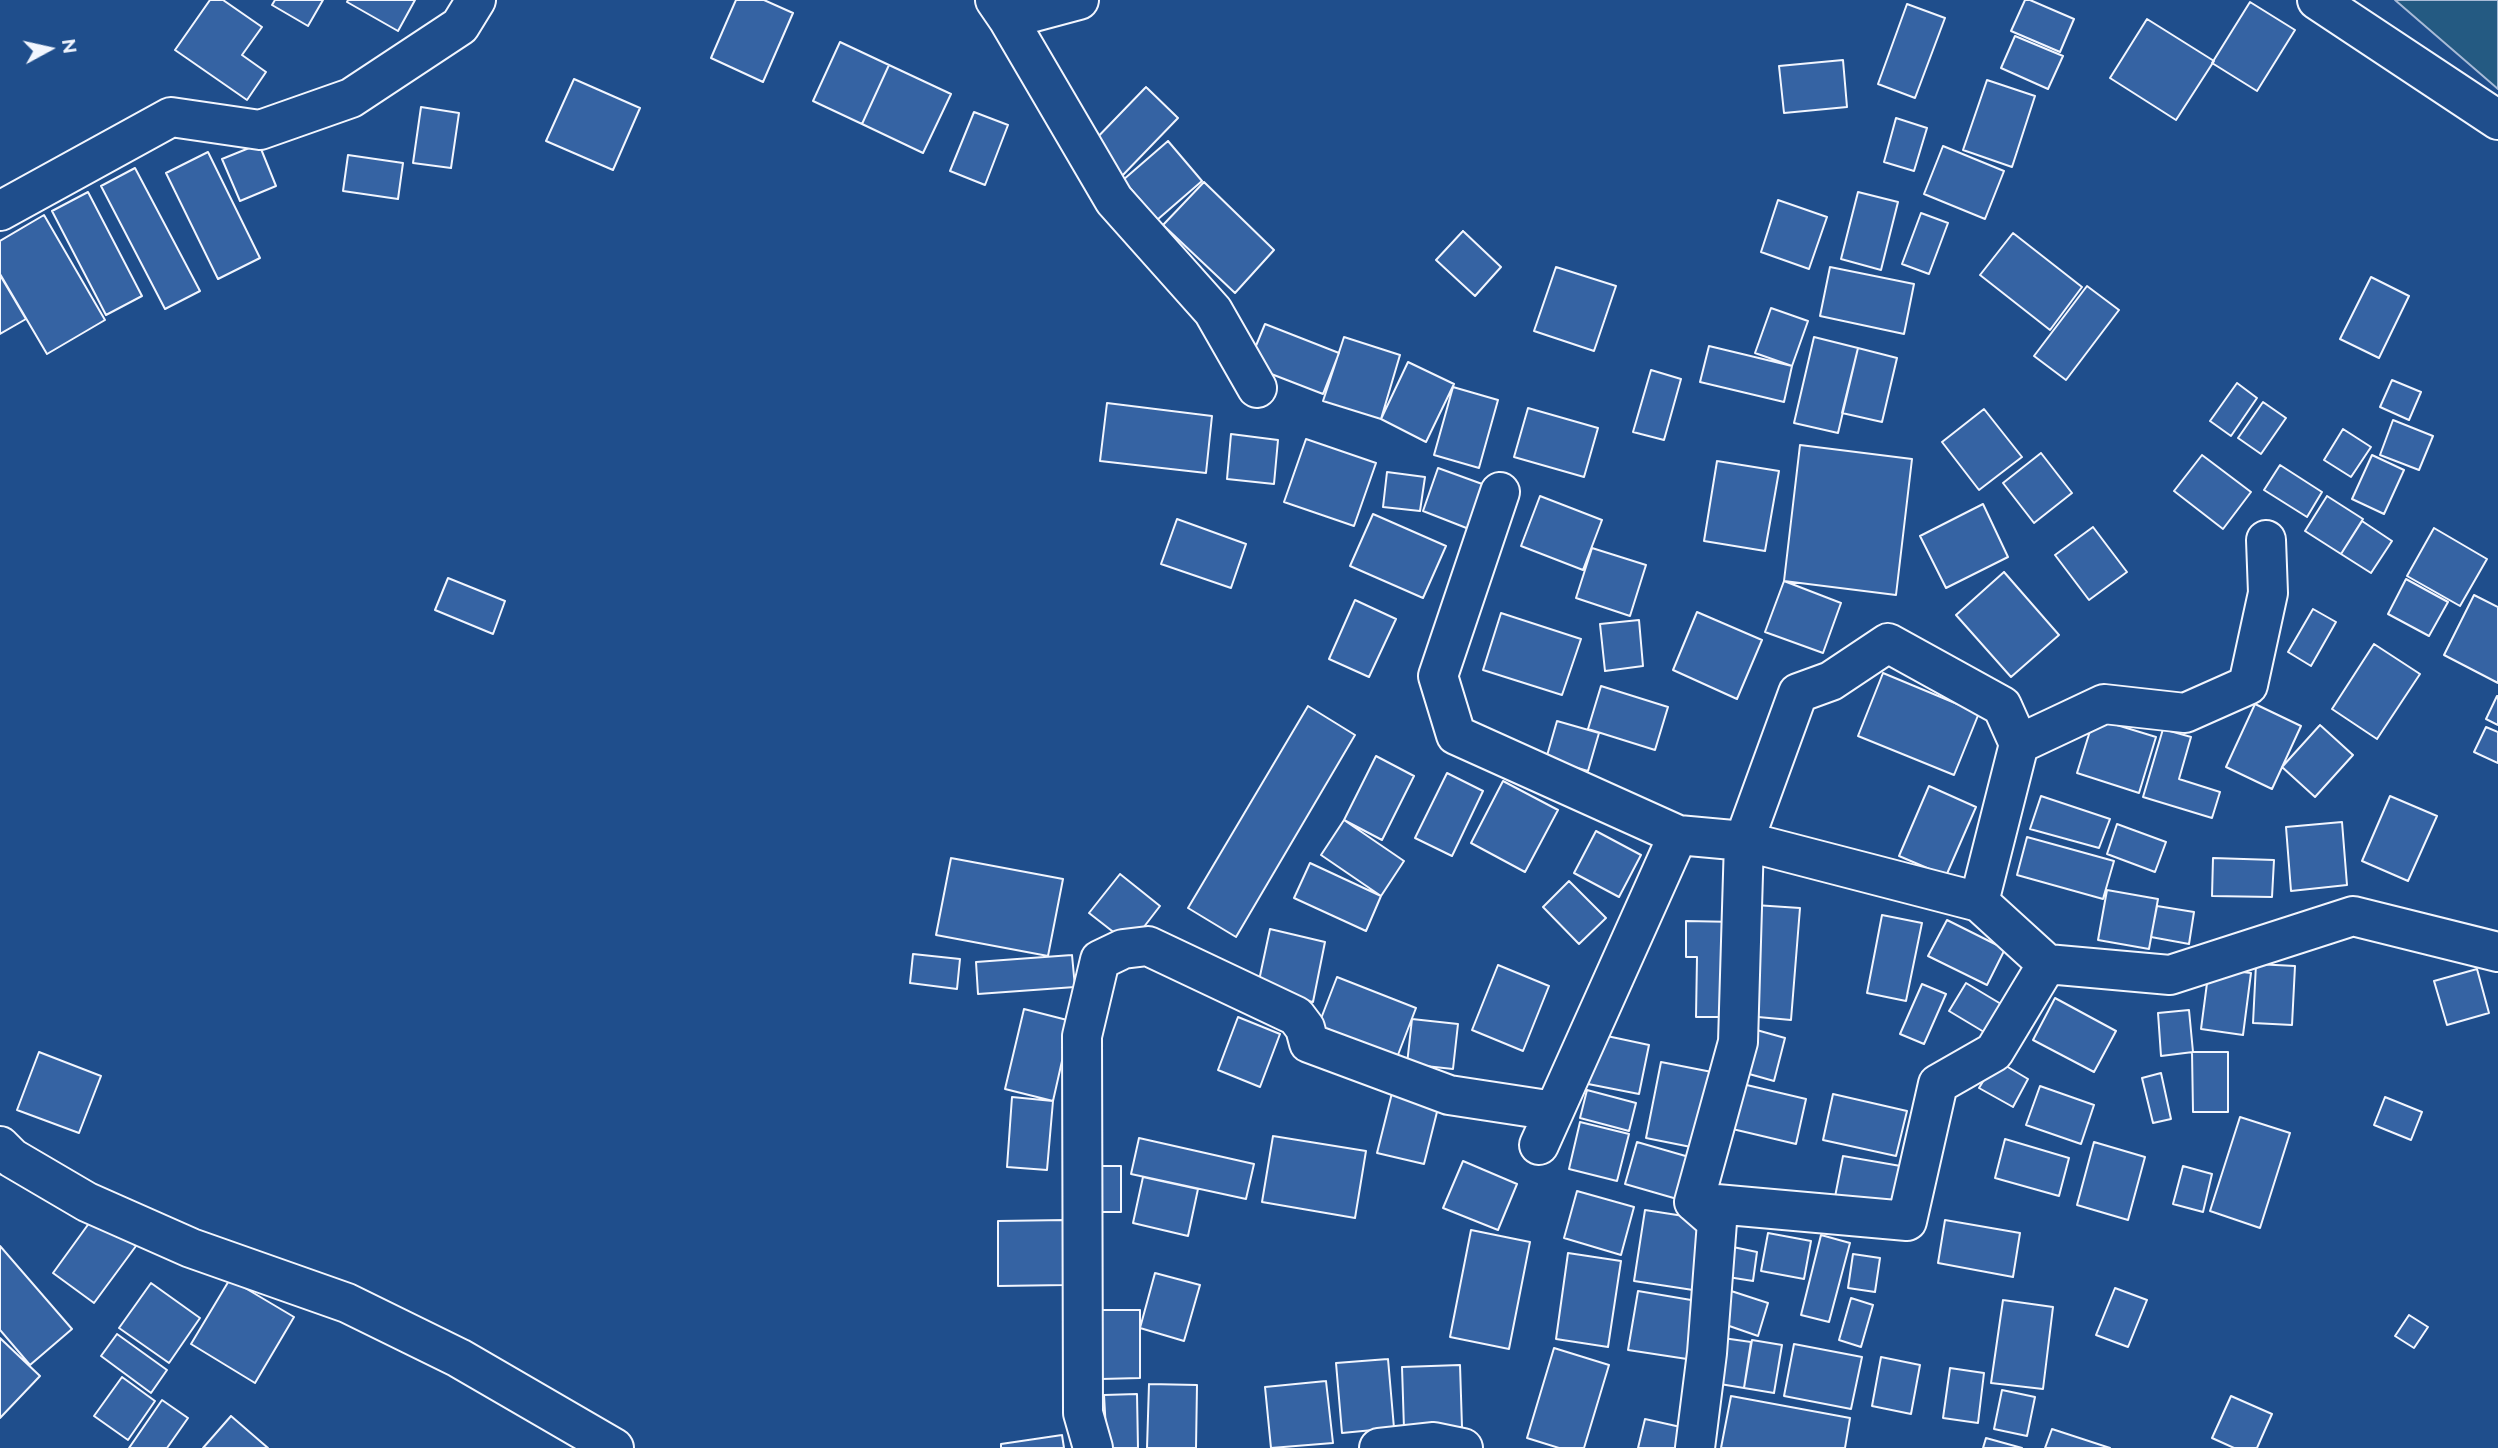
<!DOCTYPE html>
<style>
body{margin:0}
#map{position:relative;width:2498px;height:1448px;overflow:hidden;background:#1f4e8c;font-family:Raleway,sans-serif}
canvas{display:block}
.north{position:absolute;left:14px;top:14px;width:70px;height:70px;-webkit-text-stroke:5px #1f4e8c;paint-order:stroke;rotate:82deg;font-size:19px;font-weight:700;line-height:28px;text-align:center;color:#f2f6ff}
.north::after{content:'';display:block;margin:auto;width:24px;height:32px;background:#f2f6ff;clip-path:polygon(50% 0,100% 100%,50% 72%,0 100%)}
</style>
<div id="map">
<canvas width="2498" height="1448"></canvas>
<div class="north">N</div>
</div>
<script>
const c = document.querySelector('canvas').getContext('2d');
c.lineJoin = 'round';
function paint(path, color) {
  c.fillStyle = color;
  c.fill(path, 'evenodd');
}
function shape(rows) {
  const path = new Path2D();
  for (const r of rows) {
    path.moveTo(r[0], r[1]);
    for (let i = 2; i < r.length; i += 2) path.lineTo(r[i], r[i + 1]);
  }
  return path;
}
function trace(path, color, width, dash) {
  c.strokeStyle = color;
  c.lineWidth = width;
  c.lineCap = dash ? 'butt' : 'round';
  c.setLineDash(dash || []);
  c.stroke(path);
}
const green = shape([
 [2395,0,2498,0,2498,89,2395,0]
]);
const building = shape([
 [210,0,223,0,262,27,242,55,266,72,247,100,175,50,210,0],
 [275,0,323,0,308,26,272,5,275,0],
 [348,0,415,0,398,31,347,2,348,0],
 [736,0,764,0,793,13,763,82,711,58,736,0],
 [2025,0,2030,0,2074,19,2060,52,2011,31,2025,0],
 [2250,2,2295,30,2257,91,2212,63,2250,2],
 [1907,4,1945,18,1915,98,1878,84,1907,4],
 [2147,19,2214,61,2176,120,2110,78,2147,19],
 [2015,36,2063,56,2048,89,2001,68,2015,36],
 [840,42,889,65,862,124,813,101,840,42],
 [1843,60,1847,107,1784,113,1779,66,1843,60],
 [889,65,951,94,923,153,862,124,889,65],
 [574,79,640,108,613,170,546,141,574,79],
 [1987,80,2035,96,2012,167,1963,150,1987,80],
 [1146,87,1178,118,1121,177,1089,146,1146,87],
 [421,107,459,113,451,168,413,163,421,107],
 [974,112,1008,125,985,185,950,171,974,112],
 [1896,118,1927,128,1914,171,1884,162,1896,118],
 [1168,141,1202,181,1157,220,1123,180,1168,141],
 [259,144,276,186,240,201,222,159,259,144],
 [1943,146,2004,171,1985,219,1924,194,1943,146],
 [208,152,260,258,218,279,166,173,208,152],
 [348,155,403,163,398,199,343,191,348,155],
 [135,168,200,291,165,309,101,186,135,168],
 [1204,182,1274,250,1235,293,1163,225,1204,182],
 [88,192,142,296,106,315,52,211,88,192],
 [1858,192,1898,202,1881,270,1841,259,1858,192],
 [1778,200,1827,217,1809,269,1761,252,1778,200],
 [1921,213,1948,223,1929,274,1902,264,1921,213],
 [44,215,105,320,47,354,0,274,0,241,44,215],
 [1463,231,1501,267,1475,296,1436,260,1463,231],
 [2013,233,2082,287,2050,330,1980,275,2013,233],
 [1556,267,1616,286,1594,351,1534,331,1556,267],
 [1830,267,1914,284,1904,334,1820,316,1830,267],
 [0,275,26,319,0,334,0,275],
 [2371,277,2409,296,2379,358,2340,339,2371,277],
 [2087,286,2119,310,2066,380,2034,356,2087,286],
 [1771,308,1808,321,1792,366,1755,353,1771,308],
 [1265,324,1339,353,1323,394,1248,365,1265,324],
 [1344,337,1400,355,1381,419,1323,401,1344,337],
 [1814,337,1858,348,1838,433,1794,423,1814,337],
 [1709,346,1792,366,1784,402,1700,382,1709,346],
 [1858,348,1897,358,1882,422,1842,413,1858,348],
 [1408,362,1454,384,1426,442,1381,419,1408,362],
 [1651,370,1681,379,1664,440,1633,432,1651,370],
 [2392,380,2421,392,2409,420,2380,407,2392,380],
 [2237,383,2257,398,2231,436,2210,421,2237,383],
 [1453,387,1498,400,1479,468,1434,455,1453,387],
 [2263,402,2286,418,2261,454,2238,438,2263,402],
 [1107,403,1212,416,1206,473,1100,461,1107,403],
 [1528,408,1598,428,1584,477,1514,457,1528,408],
 [1984,409,2022,457,1979,490,1942,442,1984,409],
 [2393,420,2433,436,2419,470,2380,455,2393,420],
 [2343,429,2371,447,2351,477,2324,460,2343,429],
 [1231,434,1278,440,1274,484,1227,479,1231,434],
 [1306,439,1376,463,1354,526,1284,502,1306,439],
 [1800,445,1912,459,1896,595,1784,581,1800,445],
 [2041,453,2072,493,2034,523,2003,483,2041,453],
 [2202,455,2251,492,2223,529,2174,491,2202,455],
 [2372,455,2404,470,2384,514,2352,499,2372,455],
 [1717,461,1779,471,1765,551,1704,541,1717,461],
 [2280,465,2322,492,2307,517,2264,490,2280,465],
 [1438,468,1485,485,1469,529,1423,511,1438,468],
 [1387,472,1425,477,1420,511,1383,507,1387,472],
 [1540,496,1602,520,1583,570,1521,546,1540,496],
 [2327,496,2363,519,2341,554,2305,531,2327,496],
 [1983,504,2008,557,1946,588,1920,536,1983,504],
 [1373,514,1446,546,1423,598,1350,566,1373,514],
 [1177,519,1246,544,1231,588,1161,564,1177,519],
 [2362,521,2392,541,2371,573,2341,554,2362,521],
 [2093,527,2127,572,2089,600,2055,555,2093,527],
 [2434,528,2487,559,2460,606,2407,576,2434,528],
 [1592,548,1646,565,1630,616,1576,598,1592,548],
 [2004,572,2059,635,2011,677,1956,615,2004,572],
 [448,578,505,601,493,634,435,610,448,578],
 [2406,579,2448,602,2429,636,2388,614,2406,579],
 [1784,581,1841,603,1823,653,1765,632,1784,581],
 [2474,595,2498,607,2498,683,2444,655,2474,595],
 [1355,600,1396,619,1369,677,1329,659,1355,600],
 [2313,609,2336,622,2311,666,2288,652,2313,609],
 [1697,612,1762,640,1737,699,1673,670,1697,612],
 [1501,613,1581,639,1562,695,1483,670,1501,613],
 [1639,620,1643,666,1605,671,1600,624,1639,620],
 [2374,644,2420,674,2377,739,2332,709,2374,644],
 [1883,673,1979,713,1954,775,1858,736,1883,673],
 [1601,686,1668,707,1655,750,1588,729,1601,686],
 [2497,696,2498,696,2498,725,2486,719,2497,696],
 [2255,704,2301,726,2272,789,2226,767,2255,704],
 [1308,706,1355,735,1236,937,1188,908,1308,706],
 [2094,718,2156,737,2139,793,2077,773,2094,718],
 [1557,721,1599,733,1588,771,1546,759,1557,721],
 [2320,725,2353,755,2315,797,2282,767,2320,725],
 [2486,727,2498,732,2498,763,2474,752,2486,727],
 [2163,729,2191,737,2179,779,2220,792,2212,818,2143,797,2163,729],
 [1376,756,1414,776,1382,840,1344,820,1376,756],
 [1447,773,1483,791,1452,856,1415,838,1447,773],
 [1503,781,1558,810,1525,872,1471,843,1503,781],
 [1929,786,1976,807,1946,876,1899,856,1929,786],
 [2041,796,2110,819,2099,848,2030,829,2041,796],
 [2390,796,2437,816,2408,881,2362,861,2390,796],
 [1344,820,1404,861,1381,896,1321,855,1344,820],
 [2342,822,2347,885,2291,891,2286,827,2342,822],
 [2117,824,2166,842,2155,872,2107,854,2117,824],
 [1596,831,1641,855,1619,897,1574,873,1596,831],
 [2027,837,2114,861,2103,899,2017,875,2027,837],
 [951,858,1063,879,1048,956,936,935,951,858],
 [2213,858,2274,860,2272,897,2212,896,2213,858],
 [1310,863,1381,896,1366,931,1294,898,1310,863],
 [1120,874,1160,906,1130,945,1089,913,1120,874],
 [1569,881,1606,918,1579,944,1543,907,1569,881],
 [2107,890,2158,899,2149,949,2098,940,2107,890],
 [1755,905,1800,908,1791,1020,1747,1016,1755,905],
 [2157,906,2194,912,2189,944,2151,937,2157,906],
 [1882,915,1922,923,1906,1001,1867,993,1882,915],
 [1947,920,2005,949,1987,985,1928,956,1947,920],
 [1686,921,1737,922,1735,1017,1696,1017,1697,957,1686,957,1686,921],
 [1270,929,1325,942,1313,1002,1257,990,1270,929],
 [913,954,960,959,957,989,910,983,913,954],
 [1072,955,1075,987,978,994,976,962,1072,955],
 [2256,964,2295,966,2292,1025,2253,1023,2256,964],
 [1498,965,1549,986,1523,1051,1472,1030,1498,965],
 [2209,968,2251,973,2243,1035,2201,1029,2209,968],
 [2477,969,2489,1013,2447,1025,2434,981,2477,969],
 [1337,977,1416,1008,1396,1060,1317,1029,1337,977],
 [1966,983,2006,1007,1989,1035,1949,1011,1966,983],
 [1922,984,1946,994,1924,1044,1900,1034,1922,984],
 [2055,998,2116,1031,2094,1072,2033,1040,2055,998],
 [1024,1009,1071,1021,1053,1101,1005,1089,1024,1009],
 [2189,1010,2193,1052,2161,1056,2158,1013,2189,1010],
 [1238,1017,1280,1034,1260,1087,1218,1070,1238,1017],
 [1412,1019,1458,1024,1453,1069,1407,1064,1412,1019],
 [1746,1027,1785,1038,1774,1081,1735,1070,1746,1027],
 [1593,1033,1649,1045,1639,1094,1583,1083,1593,1033],
 [39,1052,101,1076,79,1133,17,1110,39,1052],
 [2192,1052,2228,1052,2228,1112,2193,1112,2192,1052],
 [1996,1060,2028,1079,2013,1107,1979,1088,1996,1060],
 [1661,1062,1717,1073,1701,1149,1646,1138,1661,1062],
 [2161,1073,2171,1119,2153,1123,2142,1078,2161,1073],
 [1734,1082,1806,1099,1796,1144,1724,1127,1734,1082],
 [2040,1086,2094,1105,2081,1144,2026,1125,2040,1086],
 [1587,1090,1636,1103,1629,1131,1580,1118,1587,1090],
 [1392,1093,1439,1104,1424,1164,1377,1153,1392,1093],
 [1833,1094,1907,1111,1896,1156,1823,1140,1833,1094],
 [1012,1097,1053,1101,1047,1170,1007,1167,1012,1097],
 [2385,1097,2422,1112,2411,1140,2374,1125,2385,1097],
 [2240,1117,2290,1133,2260,1228,2210,1211,2240,1117],
 [1580,1122,1629,1134,1617,1181,1569,1169,1580,1122],
 [1273,1136,1366,1151,1355,1218,1262,1202,1273,1136],
 [1139,1138,1254,1164,1246,1199,1131,1174,1139,1138],
 [2005,1139,2069,1158,2059,1196,1995,1178,2005,1139],
 [1637,1142,1696,1159,1684,1201,1625,1184,1637,1142],
 [2094,1142,2145,1157,2128,1220,2077,1205,2094,1142],
 [1843,1156,1912,1168,1903,1214,1834,1202,1843,1156],
 [1463,1161,1517,1184,1498,1230,1443,1208,1463,1161],
 [1097,1166,1121,1166,1121,1212,1097,1212,1097,1166],
 [2183,1166,2212,1174,2203,1212,2173,1204,2183,1166],
 [1143,1177,1198,1189,1188,1236,1133,1223,1143,1177],
 [1577,1191,1634,1207,1621,1255,1564,1238,1577,1191],
 [1645,1210,1703,1219,1693,1290,1634,1281,1645,1210],
 [95,1215,136,1246,94,1303,53,1273,95,1215],
 [1066,1220,1066,1285,998,1286,998,1221,1066,1220],
 [1945,1220,2020,1233,2013,1277,1938,1263,1945,1220],
 [1471,1230,1530,1242,1509,1349,1450,1337,1471,1230],
 [1768,1233,1811,1241,1804,1279,1761,1271,1768,1233],
 [1821,1235,1850,1243,1829,1322,1801,1315,1821,1235],
 [0,1246,72,1329,30,1365,0,1330,0,1246],
 [1733,1247,1757,1252,1753,1281,1728,1277,1733,1247],
 [1568,1253,1621,1261,1608,1347,1556,1339,1568,1253],
 [1853,1254,1880,1258,1875,1292,1848,1288,1853,1254],
 [1155,1273,1200,1285,1184,1341,1140,1328,1155,1273],
 [230,1279,294,1317,255,1383,191,1344,230,1279],
 [151,1283,200,1318,169,1363,119,1328,151,1283],
 [2115,1288,2147,1300,2128,1347,2096,1335,2115,1288],
 [1725,1289,1768,1303,1758,1336,1715,1321,1725,1289],
 [1638,1291,1697,1301,1687,1359,1628,1350,1638,1291],
 [1851,1298,1873,1305,1861,1347,1839,1340,1851,1298],
 [2003,1300,2053,1307,2043,1389,1991,1383,2003,1300],
 [1100,1310,1140,1310,1140,1378,1101,1379,1100,1310],
 [2409,1315,2428,1327,2414,1348,2395,1336,2409,1315],
 [117,1334,167,1370,151,1393,101,1356,117,1334],
 [1716,1337,1751,1342,1744,1388,1708,1382,1716,1337],
 [0,1338,40,1376,0,1418,0,1338],
 [1752,1340,1782,1345,1774,1393,1744,1388,1752,1340],
 [1794,1344,1862,1357,1851,1409,1784,1396,1794,1344],
 [1554,1348,1609,1365,1584,1448,1559,1448,1527,1438,1554,1348],
 [1881,1357,1920,1365,1911,1414,1872,1406,1881,1357],
 [1388,1359,1394,1428,1342,1433,1336,1363,1388,1359],
 [1460,1365,1462,1427,1404,1429,1402,1367,1460,1365],
 [1950,1368,1984,1373,1978,1423,1943,1418,1950,1368],
 [122,1377,155,1401,128,1440,94,1416,122,1377],
 [1326,1381,1333,1443,1271,1448,1265,1387,1326,1381],
 [1149,1384,1197,1385,1196,1448,1147,1448,1149,1384],
 [2002,1390,2035,1397,2027,1436,1994,1429,2002,1390],
 [1137,1394,1138,1448,1107,1448,1104,1395,1137,1394],
 [1731,1396,1850,1418,1845,1448,1721,1448,1731,1396],
 [2231,1396,2272,1414,2257,1448,2234,1448,2212,1438,2231,1396],
 [162,1400,188,1418,167,1448,129,1448,162,1400],
 [231,1416,268,1448,203,1448,231,1416],
 [1645,1419,1685,1428,1680,1448,1638,1448,1645,1419],
 [2052,1429,2110,1448,2045,1448,2052,1429],
 [1062,1435,1064,1448,1001,1448,1001,1444,1062,1435],
 [1986,1438,2022,1448,1983,1448,1986,1438]
]);
const street = shape([
 [995,0,1008,19,1079,0],
 [2317,0,2498,120],
 [1008,19,1114,200,1213,311,1257,388],
 [0,211,171,117,260,130,351,98,460,26,476,0],
 [1500,492,1438,676,1456,735,1678,835],
 [2019,744,2104,704,2185,713,2248,685,2268,593,2266,540],
 [1539,1145,1678,835,1744,841,1979,902,2047,964,2170,975,2353,916,2498,952],
 [0,1146,12,1158,87,1202,191,1248,347,1303,459,1358,614,1448],
 [1694,1202,1907,1221,1938,1084,1994,1052,2047,964],
 [1093,1448,1083,1413,1082,1036,1100,960,1123,949,1148,946,1296,1016,1305,1028,1309,1043,1449,1095,1554,1111],
 [1379,1448,1434,1442,1463,1448],
 [1695,1448,1707,1353,1717,1222,1694,1202,1738,1042,1744,841,1798,693,1831,681,1888,643,2002,706,2019,744,1979,902]
]);
paint(green, '#245a82');
trace(green, '#a8bbd7', 2);
paint(building, '#3563a3');
trace(building, '#f2f6ff', 2);
trace(street, '#f2f6ff', 42);
trace(street, '#1f4e8c', 38);
</script>
